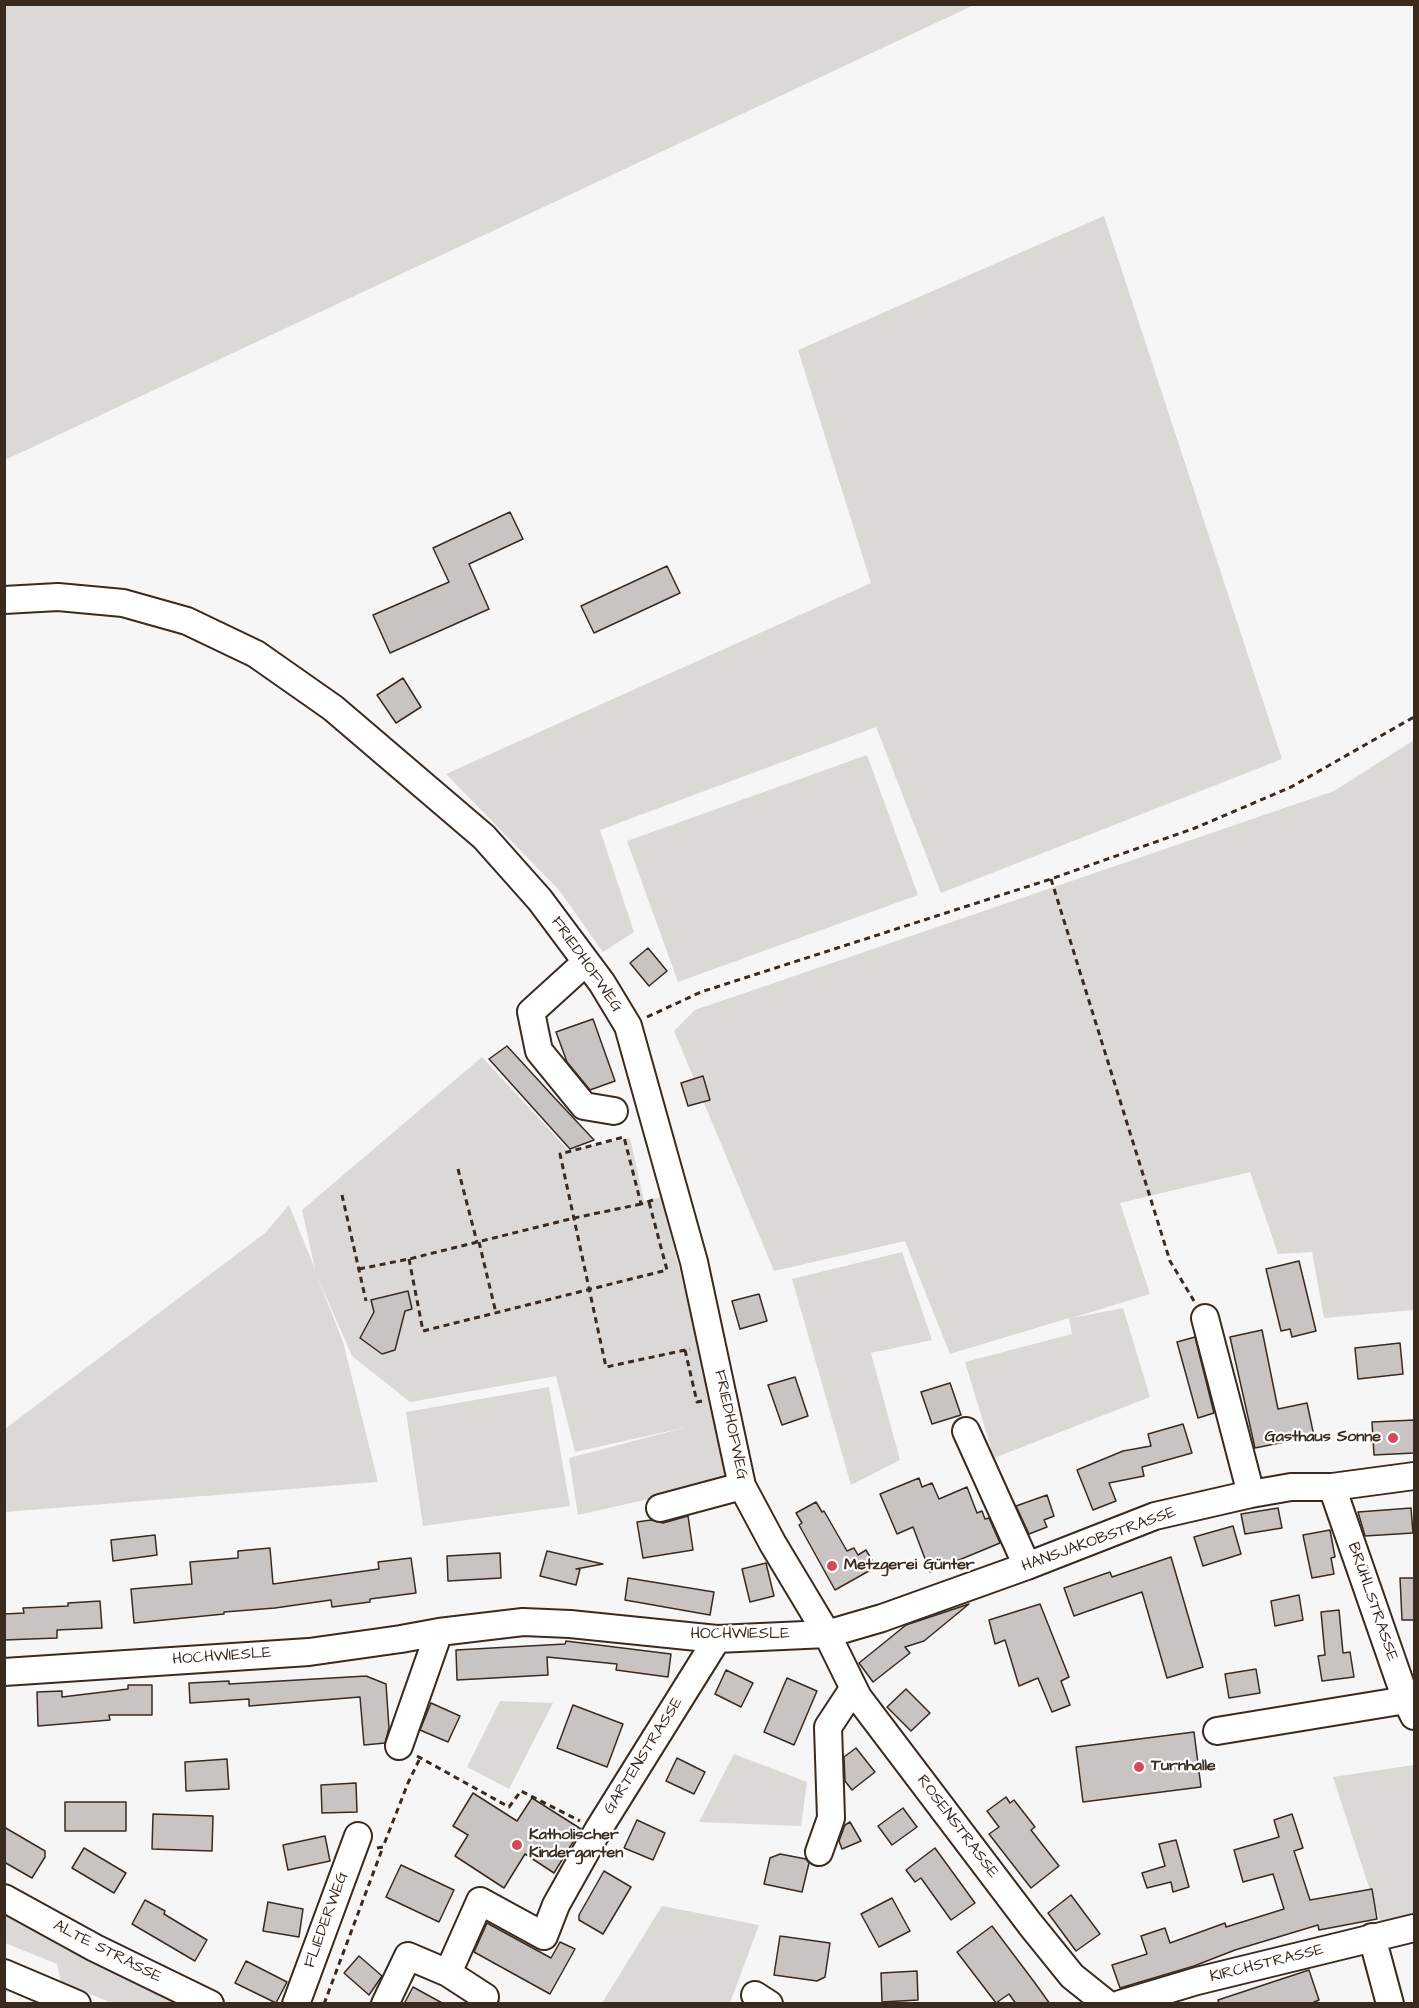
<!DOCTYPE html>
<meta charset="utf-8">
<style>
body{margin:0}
#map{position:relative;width:1419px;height:2008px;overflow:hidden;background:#f7f6f6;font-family:"Architects Daughter",sans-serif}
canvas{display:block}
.frame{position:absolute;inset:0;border:6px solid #3b2a1e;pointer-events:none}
</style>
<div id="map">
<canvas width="1419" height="2008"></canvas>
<div class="frame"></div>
</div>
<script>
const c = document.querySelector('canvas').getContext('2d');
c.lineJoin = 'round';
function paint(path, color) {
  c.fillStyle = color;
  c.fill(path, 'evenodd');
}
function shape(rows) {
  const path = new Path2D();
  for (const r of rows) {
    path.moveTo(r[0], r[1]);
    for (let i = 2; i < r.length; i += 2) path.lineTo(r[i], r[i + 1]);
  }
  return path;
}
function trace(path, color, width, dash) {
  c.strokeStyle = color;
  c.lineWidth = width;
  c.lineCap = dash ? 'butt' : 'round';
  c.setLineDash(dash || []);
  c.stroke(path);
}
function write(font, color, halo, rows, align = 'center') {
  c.font = font + ' "Architects Daughter",sans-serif';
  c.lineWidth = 4.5;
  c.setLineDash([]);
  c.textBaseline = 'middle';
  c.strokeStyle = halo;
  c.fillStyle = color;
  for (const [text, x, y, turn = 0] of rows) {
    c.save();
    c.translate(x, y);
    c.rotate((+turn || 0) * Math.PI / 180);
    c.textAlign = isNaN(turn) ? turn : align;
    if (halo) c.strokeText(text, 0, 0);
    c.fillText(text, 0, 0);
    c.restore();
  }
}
const green = shape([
 [5,4,974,4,974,5,5,460],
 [1104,216,1282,759,941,893,876,727,600,830,634,932,603,952,559,890,446,774,871,583,798,350],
 [1414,740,1414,1310,1324,1318,1312,1252,1278,1254,1250,1172,1120,1203,1150,1294,1072,1318,1123,1308,1150,1397,994,1458,965,1362,1072,1334,1069,1318,950,1354,905,1241,774,1271,674,1031,695,1010,1334,791],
 [867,755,918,895,678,982,627,841],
 [482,1057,568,1150,630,1138,644,1201,661,1197,699,1346,728,1481,578,1515,569,1458,687,1427,575,1452,556,1376,410,1402,352,1356,317,1276,343,1342,378,1482,5,1512,5,1429,265,1233,289,1205,315,1269,302,1210],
 [902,1252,932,1340,871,1353,900,1460,851,1485,792,1279],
 [549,1387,570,1506,423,1526,406,1412],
 [500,1701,553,1703,509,1789,467,1767],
 [734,1754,807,1782,801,1826,699,1822],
 [1414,1765,1414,1920,1382,1927,1333,1777],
 [662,1906,759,1925,730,2003,602,2003],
 [4,1913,180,2003,112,2003,61,1982,57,1964,5,1943]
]);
const building = shape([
 [510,512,523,539,469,564,489,609,390,653,373,615,449,582,433,548,510,512],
 [667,566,680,593,594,633,581,606,667,566],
 [403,678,421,707,396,723,377,695,403,678],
 [648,948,667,971,649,986,630,963,648,948],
 [593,1019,615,1081,590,1090,567,1062,556,1032,593,1019],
 [507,1046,551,1094,594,1140,570,1149,489,1059,507,1046],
 [703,1076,710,1100,688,1106,681,1083,703,1076],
 [1299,1261,1316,1331,1292,1337,1290,1329,1281,1331,1266,1269,1299,1261],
 [408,1291,412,1309,405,1311,395,1350,382,1354,360,1338,374,1312,371,1300,408,1291],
 [759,1294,767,1321,740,1329,732,1301,759,1294],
 [1262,1330,1278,1409,1307,1403,1314,1436,1255,1448,1230,1337,1262,1330],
 [1195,1337,1214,1413,1198,1418,1177,1342,1195,1337],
 [1400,1343,1403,1374,1358,1379,1355,1348,1400,1343],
 [795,1377,808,1416,782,1425,768,1385,795,1377],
 [950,1383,961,1415,932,1424,921,1392,950,1383],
 [1414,1420,1414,1453,1374,1455,1372,1422,1414,1420],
 [1183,1424,1192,1453,1142,1467,1144,1476,1109,1483,1116,1501,1093,1510,1077,1470,1123,1451,1151,1446,1148,1434,1183,1424],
 [919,1478,922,1487,932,1483,939,1499,967,1487,977,1513,982,1511,985,1519,989,1518,1000,1543,930,1572,913,1527,897,1534,880,1494,919,1478],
 [1047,1495,1054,1516,1044,1520,1047,1527,1029,1534,1016,1506,1047,1495],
 [816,1502,822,1512,824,1511,847,1551,854,1548,858,1555,866,1550,876,1567,835,1590,799,1525,802,1523,796,1513,816,1502],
 [1278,1508,1282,1528,1245,1534,1241,1514,1278,1508],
 [1411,1508,1413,1533,1365,1536,1358,1512,1411,1508],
 [688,1516,693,1550,643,1558,637,1522,651,1520,663,1523,688,1516],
 [1233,1526,1241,1554,1203,1566,1194,1537,1233,1526],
 [1330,1530,1335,1557,1331,1558,1334,1574,1312,1578,1303,1535,1330,1530],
 [155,1535,157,1555,113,1561,111,1540,155,1535],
 [270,1548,273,1584,379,1569,378,1562,411,1558,416,1593,370,1599,370,1602,332,1607,331,1600,275,1608,224,1612,224,1614,134,1623,131,1589,192,1584,190,1562,238,1558,238,1551,270,1548],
 [547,1551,603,1564,576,1569,580,1569,576,1585,540,1576,547,1551],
 [500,1553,501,1578,448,1581,447,1556,500,1553],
 [1171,1557,1203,1667,1167,1678,1142,1592,1074,1616,1064,1588,1110,1572,1112,1577,1171,1557],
 [766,1563,774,1596,750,1602,742,1569,766,1563],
 [628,1578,714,1592,710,1615,625,1600,628,1578],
 [1400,1578,1414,1578,1414,1620,1402,1620,1400,1578],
 [1299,1595,1303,1620,1275,1626,1271,1601,1299,1595],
 [100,1601,102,1628,57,1630,57,1638,4,1640,4,1614,24,1613,23,1608,68,1606,68,1603,100,1601],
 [969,1604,924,1641,905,1647,910,1653,873,1682,859,1663,906,1625,969,1604],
 [1040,1604,1069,1677,1061,1681,1070,1705,1052,1712,1038,1678,1019,1686,1005,1640,995,1644,989,1620,1040,1604],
 [1339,1610,1343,1653,1350,1652,1354,1677,1322,1681,1318,1656,1325,1655,1321,1612,1339,1610],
 [566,1641,671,1654,668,1677,616,1670,617,1664,547,1657,548,1675,457,1680,456,1650,565,1644,566,1641],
 [1256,1669,1260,1693,1229,1698,1225,1674,1256,1669],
 [726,1670,753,1683,741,1707,715,1694,726,1670],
 [366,1676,386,1684,389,1728,385,1743,364,1745,360,1697,249,1706,249,1699,190,1703,189,1683,229,1681,229,1684,366,1676],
 [787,1678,817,1691,794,1745,764,1732,787,1678],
 [128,1685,152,1685,152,1715,109,1715,110,1720,38,1726,37,1692,62,1691,62,1697,128,1689,128,1685],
 [906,1689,930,1713,911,1731,887,1707,906,1689],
 [431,1703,460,1716,448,1742,420,1730,431,1703],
 [573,1705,623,1724,607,1767,557,1748,573,1705],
 [1194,1732,1201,1787,1083,1802,1076,1747,1194,1732],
 [856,1748,875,1772,852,1790,845,1781,844,1757,856,1748],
 [677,1758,705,1772,694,1794,666,1781,677,1758],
 [227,1759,229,1789,186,1791,185,1762,227,1759],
 [356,1783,357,1812,322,1813,321,1785,356,1783],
 [473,1793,517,1821,532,1798,581,1829,554,1873,525,1854,504,1888,455,1856,468,1835,453,1826,473,1793],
 [1006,1797,1010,1803,1014,1800,1035,1827,1031,1830,1059,1866,1031,1888,989,1834,999,1827,987,1811,1006,1797],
 [65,1802,126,1802,126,1831,65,1831,65,1802],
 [903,1808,917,1827,892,1845,878,1826,903,1808],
 [153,1814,213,1816,212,1851,152,1849,153,1814],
 [1292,1814,1303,1848,1294,1851,1310,1900,1372,1889,1377,1919,1319,1930,1318,1925,1235,1950,1194,1966,1120,1988,1112,1965,1147,1954,1141,1936,1165,1928,1170,1943,1225,1923,1226,1927,1284,1909,1273,1874,1243,1882,1234,1850,1279,1837,1274,1820,1292,1814],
 [637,1820,665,1833,653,1860,624,1848,637,1820],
 [850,1822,861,1841,842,1849,839,1841,845,1825,850,1822],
 [4,1827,45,1851,45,1857,32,1878,4,1862,4,1827],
 [325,1836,330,1861,288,1870,283,1845,325,1836],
 [1176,1840,1189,1887,1173,1892,1171,1882,1147,1888,1142,1873,1165,1866,1159,1844,1176,1840],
 [84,1848,126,1873,114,1893,72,1868,84,1848],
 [935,1848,975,1903,951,1920,921,1878,915,1882,906,1870,935,1848],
 [780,1854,806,1859,809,1863,802,1892,764,1884,770,1858,780,1854],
 [401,1865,454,1890,439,1922,386,1897,401,1865],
 [604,1871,631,1887,603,1934,579,1920,579,1915,604,1871],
 [1071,1895,1100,1934,1076,1951,1048,1913,1071,1895],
 [892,1898,910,1931,879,1947,861,1914,892,1898],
 [145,1900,165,1911,164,1914,207,1940,195,1961,132,1924,145,1900],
 [268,1902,303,1909,299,1937,263,1931,268,1902],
 [487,1923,551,1958,560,1942,575,1949,550,1994,474,1952,487,1923],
 [992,1926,1035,1983,1050,2004,1016,2004,1009,1994,996,2003,957,1952,992,1926],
 [780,1936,830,1943,825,1977,817,1981,774,1975,780,1936],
 [359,1956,382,1976,369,1995,344,1973,359,1956],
 [246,1961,287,1982,276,2003,235,1983,246,1961],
 [1309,1970,1319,2000,1310,2004,1219,2004,1218,2000,1309,1970],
 [917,1971,918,2000,882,2002,881,1973,917,1971],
 [413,1987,444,2004,404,2004,413,1987]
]);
const path = shape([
 [1051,879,1170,1261,1194,1301],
 [647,1017,701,992,1051,879,1195,828,1291,787,1414,717],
 [458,1169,477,1242],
 [342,1195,366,1301],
 [653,1200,641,1204,624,1137,560,1154,606,1367,690,1349],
 [479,1242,496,1313],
 [409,1259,423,1331,667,1270,649,1202],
 [359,1269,409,1259,574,1218,641,1204],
 [685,1350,697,1402,702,1401],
 [417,1756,509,1807,521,1791,580,1821],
 [377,1848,383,1847,408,1783,420,1758],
 [324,2004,383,1847]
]);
const minor = shape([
 [4,600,58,597,123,603,187,621,256,654,333,708,484,837,540,900,602,983,628,1026,694,1262,742,1486,773,1544,827,1634,858,1697,1030,1924,1072,1976,1107,2004],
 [586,962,531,1012,539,1051,584,1106,614,1111],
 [1205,1318,1251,1494],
 [966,1431,1027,1566],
 [1332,1487,1406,1700,1414,1716],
 [660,1508,742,1486],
 [4,1672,309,1652,401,1639,439,1632,523,1622,570,1624,717,1639,827,1634,882,1618,1027,1566,1155,1516,1251,1494,1291,1487,1332,1487,1414,1476],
 [1217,1731,1406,1700],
 [399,1746,439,1632],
 [819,1852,831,1818,828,1727,853,1689],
 [4,1898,95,1948,210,2004],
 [1372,1937,1390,2004],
 [4,1973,77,2004],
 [448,1973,480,1901,544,1936,556,1905,598,1830,717,1639],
 [755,1995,769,2004],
 [296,2004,358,1836],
 [385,2004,408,1956,448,1973,485,1997,481,2004],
 [1120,2004,1197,1981,1414,1928]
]);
const markers = [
 [1393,1438,6,"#d1495b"],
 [832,1566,6,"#d1495b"],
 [1139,1767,6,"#d1495b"],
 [517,1845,6,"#d1495b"]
];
const streetNames = [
 ["FRIEDHOFWEG",586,965,55],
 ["FRIEDHOFWEG",730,1425,78],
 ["HANSJAKOBSTRASSE",1099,1540,-20],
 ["BRÜHLSTRASSE",1372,1602,71],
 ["HOCHWIESLE",740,1635],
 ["HOCHWIESLE",222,1657,-4],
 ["GARTENSTRASSE",644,1756,-58],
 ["ROSENSTRASSE",957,1827,53],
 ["FLIEDERWEG",327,1920,-70],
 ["ALTE STRASSE",107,1952,27],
 ["KIRCHSTRASSE",1267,1964,-14]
];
const poiNames = [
 ["Gasthaus Sonne",1381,1438,"right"],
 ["Metzgerei Günter",844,1566],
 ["Turnhalle",1151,1767],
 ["Katholischer",529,1836],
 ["Kindergarten",529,1854]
];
paint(green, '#dbd9d6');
paint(building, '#c9c3c1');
trace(building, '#3b2a1e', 1.5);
trace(minor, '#3b2a1e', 30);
trace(path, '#3b2a1e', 3, [6, 4.5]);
trace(minor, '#fff', 26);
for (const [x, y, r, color] of markers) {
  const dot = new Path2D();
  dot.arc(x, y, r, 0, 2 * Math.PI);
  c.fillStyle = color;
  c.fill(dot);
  trace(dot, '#fff', 2);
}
write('16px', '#3b2a1e', '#fff', streetNames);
write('bold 16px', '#3b2a1e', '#fff', poiNames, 'left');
</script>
